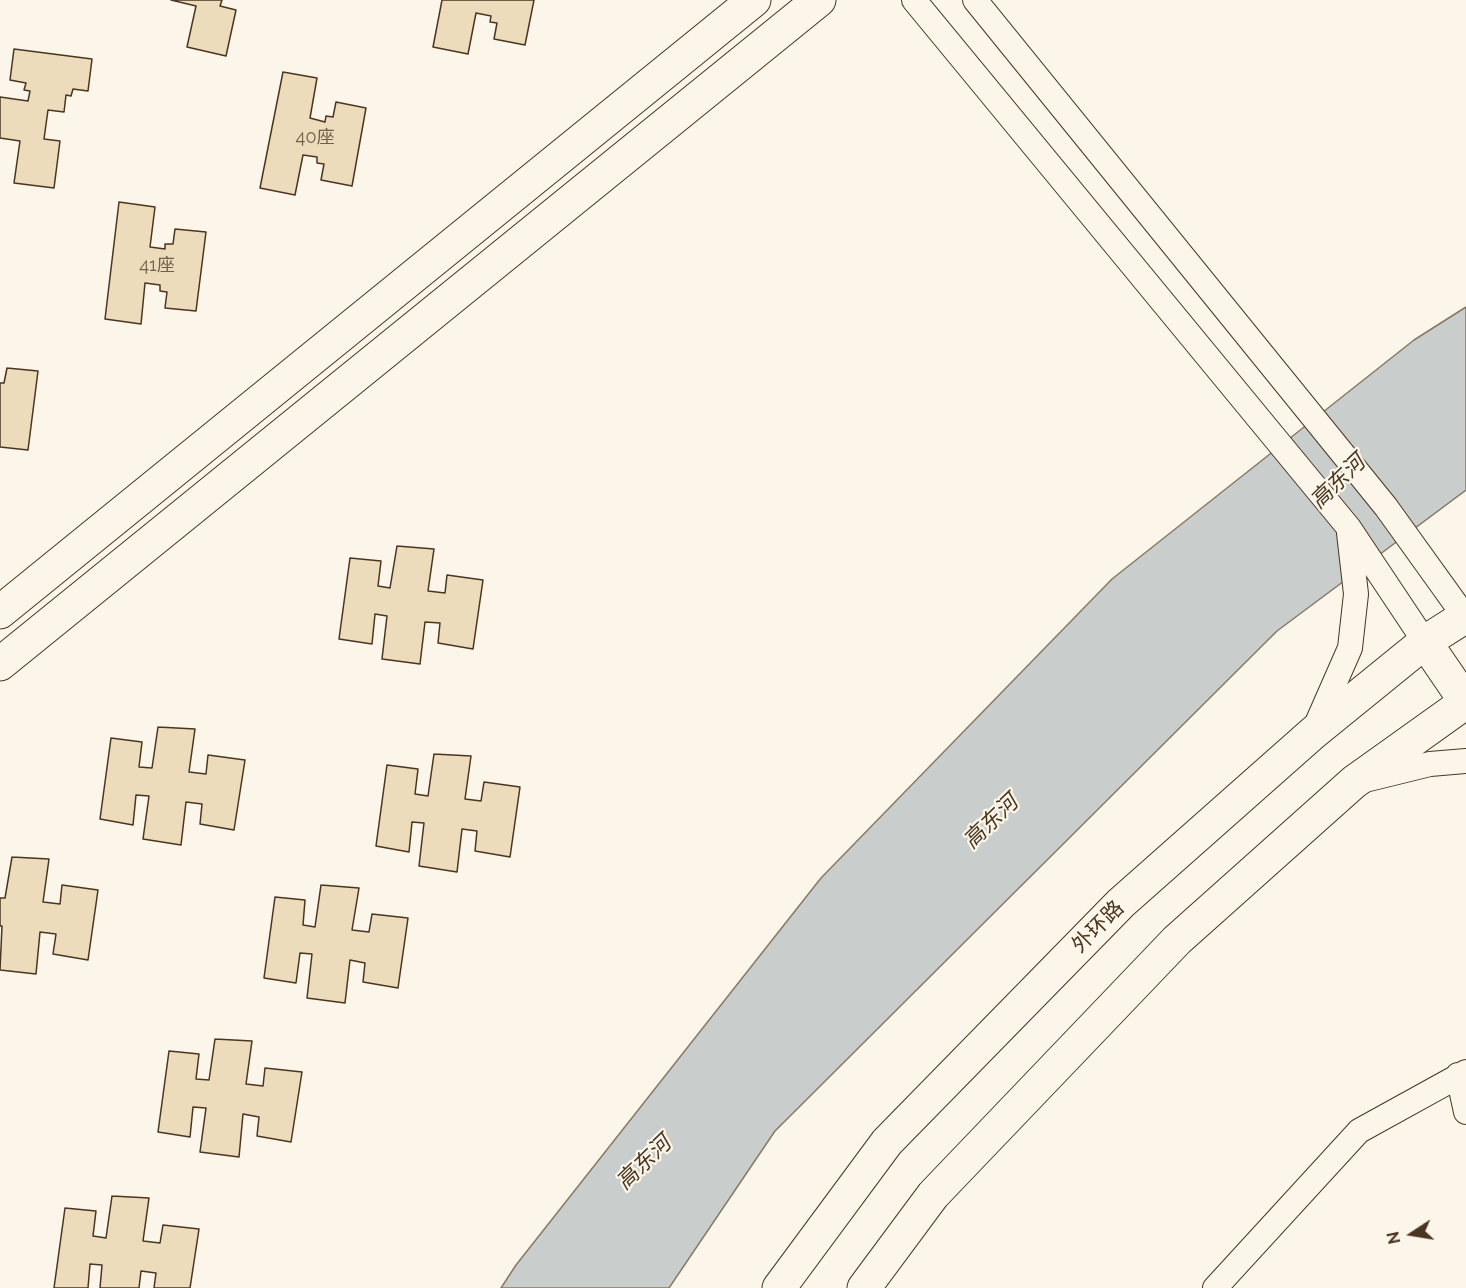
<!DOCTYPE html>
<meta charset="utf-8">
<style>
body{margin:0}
#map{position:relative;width:1466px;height:1288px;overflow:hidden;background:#fbf6e9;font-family:Raleway,sans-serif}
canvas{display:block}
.north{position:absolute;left:1382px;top:1204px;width:60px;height:60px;-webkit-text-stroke:4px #fbf6e9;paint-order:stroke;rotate:258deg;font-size:16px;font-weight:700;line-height:24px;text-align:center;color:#4a3520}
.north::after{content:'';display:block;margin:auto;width:21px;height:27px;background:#4a3520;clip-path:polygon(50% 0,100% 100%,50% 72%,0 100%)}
</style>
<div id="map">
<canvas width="1466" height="1288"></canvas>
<div class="north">N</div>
</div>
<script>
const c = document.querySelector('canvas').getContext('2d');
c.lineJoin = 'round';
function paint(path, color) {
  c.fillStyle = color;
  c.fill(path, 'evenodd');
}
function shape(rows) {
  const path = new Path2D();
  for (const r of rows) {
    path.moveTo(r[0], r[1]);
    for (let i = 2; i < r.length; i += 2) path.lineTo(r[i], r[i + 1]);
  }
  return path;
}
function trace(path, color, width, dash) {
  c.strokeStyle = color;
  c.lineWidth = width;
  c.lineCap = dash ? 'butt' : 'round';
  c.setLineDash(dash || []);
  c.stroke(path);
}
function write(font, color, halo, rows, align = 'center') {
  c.font = font + ' Raleway,"Noto Sans SC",sans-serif';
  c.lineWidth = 4.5;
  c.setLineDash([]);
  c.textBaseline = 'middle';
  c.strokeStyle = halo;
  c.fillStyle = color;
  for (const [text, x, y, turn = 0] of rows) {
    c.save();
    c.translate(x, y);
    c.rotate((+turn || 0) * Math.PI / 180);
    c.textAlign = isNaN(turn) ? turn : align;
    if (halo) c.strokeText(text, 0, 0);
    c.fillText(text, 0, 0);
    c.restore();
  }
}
const water = shape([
 [1466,307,1466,490,1277,631,775,1131,669,1288,501,1288,516,1265,821,878,1112,579,1414,340,1466,307]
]);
const building = shape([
 [171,0,222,0,220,6,236,10,226,56,187,47,196,6,171,0],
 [442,0,534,0,525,45,494,39,497,23,490,22,491,16,476,13,468,54,433,47,442,0],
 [14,49,92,59,88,91,73,89,71,96,66,95,64,112,48,110,44,139,60,141,54,188,14,183,20,141,0,138,0,97,28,101,30,91,24,90,26,83,10,80,14,49],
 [283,72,317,78,310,118,325,122,326,116,333,117,336,102,366,108,352,186,321,180,324,164,317,163,317,157,303,155,295,195,260,188,283,72],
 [119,202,155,207,150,247,165,249,165,244,173,244,175,229,206,232,196,311,165,308,167,292,160,291,160,285,145,283,141,324,105,319,119,202],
 [7,368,38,371,28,450,0,447,0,383,4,383,7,368],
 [397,546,434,549,428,591,445,593,447,575,483,580,473,649,438,643,440,623,425,622,420,664,382,659,387,616,375,614,372,644,339,639,350,558,381,561,378,586,390,588,397,546],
 [158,727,195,729,189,772,206,774,208,755,245,760,234,830,200,824,202,804,186,802,181,845,143,839,149,796,136,795,133,825,100,819,111,738,142,742,139,767,152,768,158,727],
 [434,754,471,756,465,799,481,801,484,782,520,787,510,857,475,851,477,831,462,829,457,872,419,866,424,823,412,822,409,852,376,846,387,765,418,769,415,794,428,796,434,754],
 [12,857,49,859,43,902,60,904,62,885,98,890,88,960,53,954,56,934,40,932,36,974,0,970,2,926,0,926,0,898,5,898,12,857],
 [321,885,359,888,352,930,369,932,372,914,408,918,398,988,363,982,365,963,350,960,345,1003,307,998,312,954,300,953,296,983,264,978,275,897,305,900,303,925,315,927,321,885],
 [215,1039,252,1041,246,1084,263,1086,265,1068,302,1072,291,1142,257,1136,259,1117,243,1114,239,1157,200,1152,206,1108,193,1107,190,1137,158,1132,169,1051,199,1054,196,1079,209,1080,215,1039],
 [112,1196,149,1198,143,1241,160,1243,163,1225,199,1229,190,1288,154,1288,156,1273,141,1271,139,1288,100,1288,102,1265,90,1264,88,1288,54,1288,65,1208,96,1211,93,1236,106,1238,112,1196]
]);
const street = shape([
 [914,0,1349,528,1425,642],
 [975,0,1386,507,1465,617],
 [1314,730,1350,648,1356,594,1349,533],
 [1365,780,1430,764,1466,761],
 [1458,1075,1466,1112],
 [1215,1288,1359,1131,1466,1072]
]);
const secondary = shape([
 [0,612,754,0],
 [1425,642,1466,702],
 [0,664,819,0],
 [779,1288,887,1142,1121,903,1313,733,1425,642,1466,616],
 [864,1288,933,1195,1177,940,1354,782,1466,702]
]);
const numberNames = [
 ["40座",315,138],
 ["41座",157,266]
];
const streetNames = [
 ["外环路",1098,927,-45]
];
const waterNames = [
 ["高东河",1338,482,-44],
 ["高东河",991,822,-44],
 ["高东河",644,1163,-44]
];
paint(water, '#c9cecd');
trace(water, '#887966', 1.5);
paint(building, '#ecdcbc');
trace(building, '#4a3520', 1.5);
trace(street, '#4a3520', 26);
trace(secondary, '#4a3520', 35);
trace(street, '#fbf6e9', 24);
trace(secondary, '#fbf6e9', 33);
write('18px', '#725f47', null, numberNames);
write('21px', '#4a3520', '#fbf6e9', streetNames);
write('italic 22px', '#4a3520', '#fbf6e9', waterNames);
</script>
